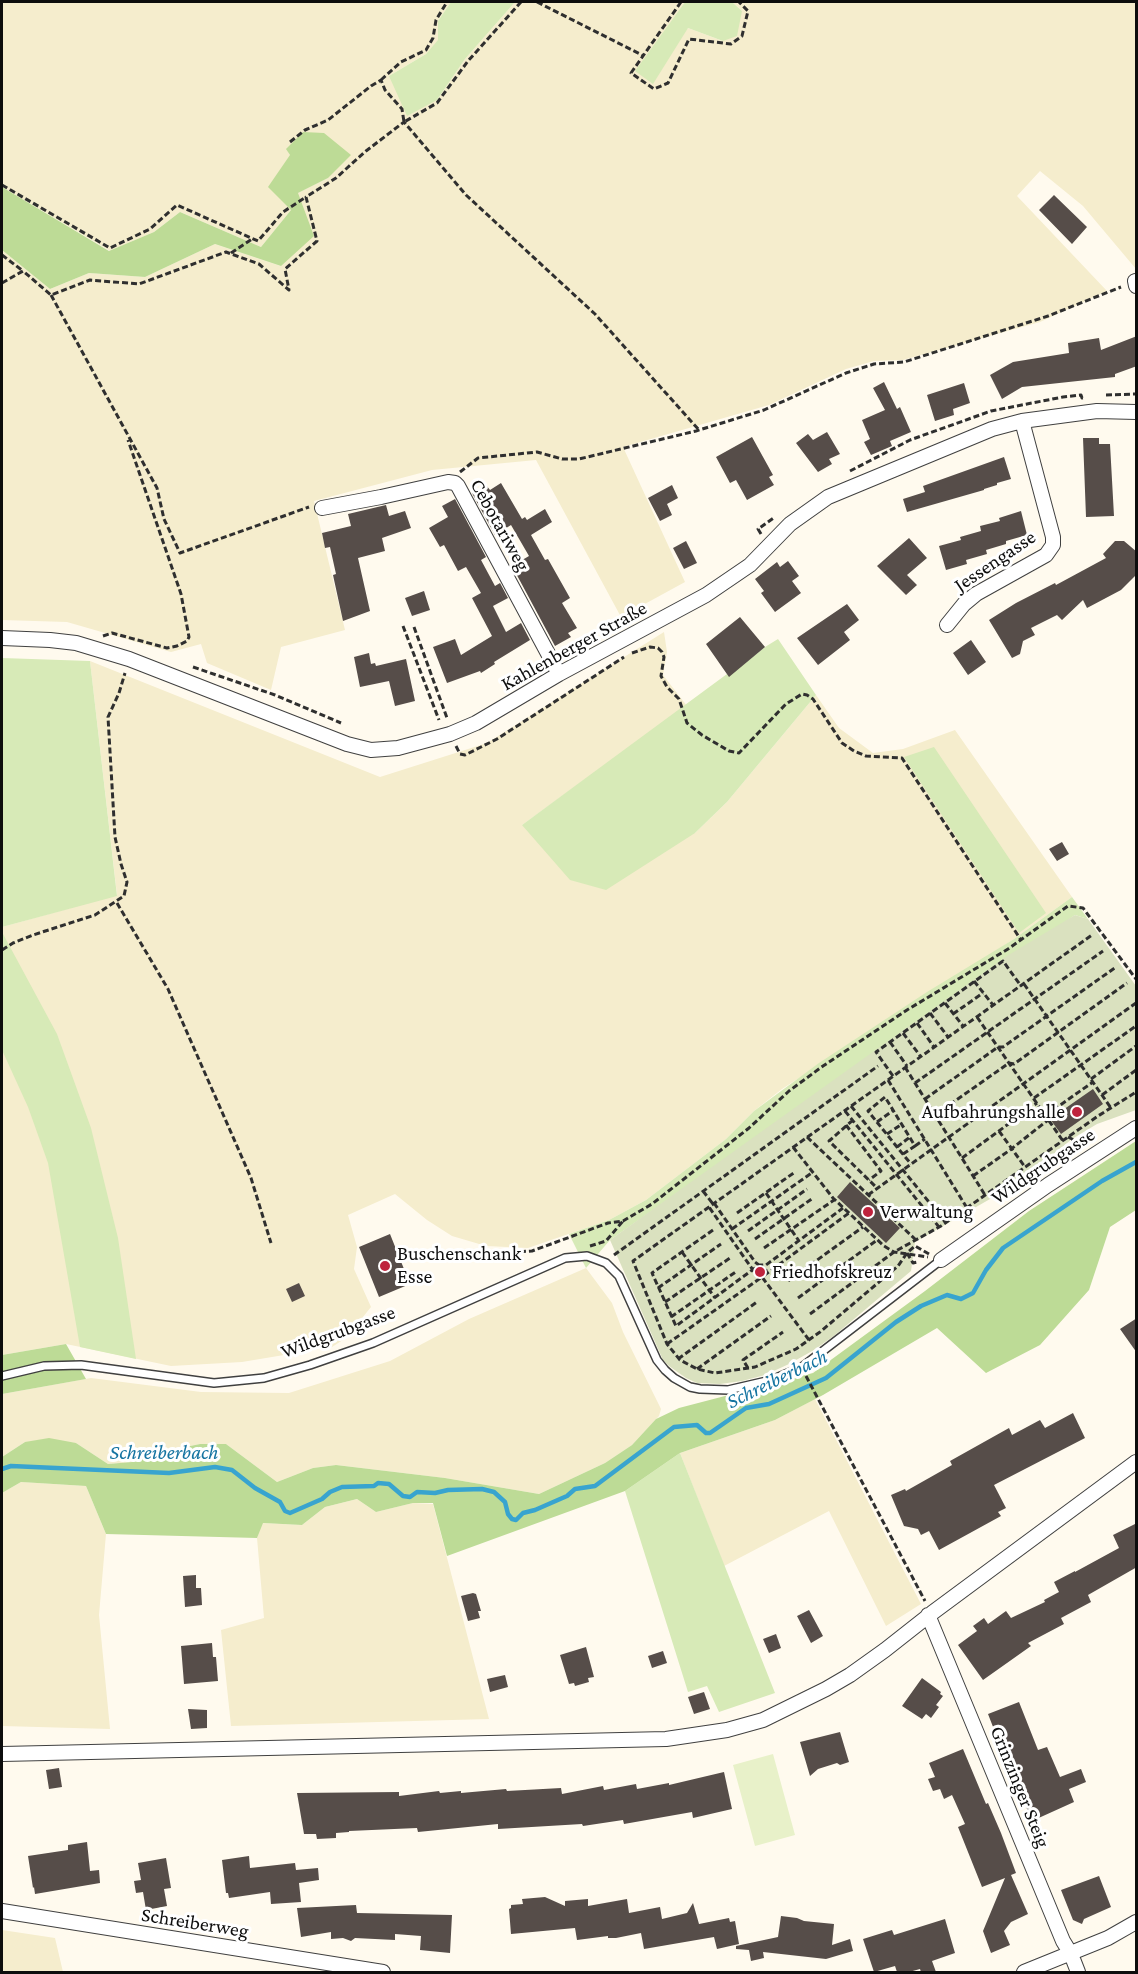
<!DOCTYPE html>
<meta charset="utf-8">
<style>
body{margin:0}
#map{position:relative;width:1138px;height:1974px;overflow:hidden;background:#fffaee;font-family:"Crimson Pro",serif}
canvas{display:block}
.frame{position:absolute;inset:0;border:3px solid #0d0d0d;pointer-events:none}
</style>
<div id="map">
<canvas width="1138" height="1974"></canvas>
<div class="frame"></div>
</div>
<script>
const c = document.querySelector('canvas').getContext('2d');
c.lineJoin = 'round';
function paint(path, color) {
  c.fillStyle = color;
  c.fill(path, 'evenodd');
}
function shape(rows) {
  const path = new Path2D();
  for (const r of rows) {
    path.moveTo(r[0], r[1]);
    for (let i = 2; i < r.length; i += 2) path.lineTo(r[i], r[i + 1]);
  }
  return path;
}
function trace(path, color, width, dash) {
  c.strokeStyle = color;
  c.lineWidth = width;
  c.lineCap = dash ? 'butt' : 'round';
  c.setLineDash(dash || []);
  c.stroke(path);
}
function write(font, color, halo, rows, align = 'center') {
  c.font = font + ' "Crimson Pro",serif';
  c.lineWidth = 6;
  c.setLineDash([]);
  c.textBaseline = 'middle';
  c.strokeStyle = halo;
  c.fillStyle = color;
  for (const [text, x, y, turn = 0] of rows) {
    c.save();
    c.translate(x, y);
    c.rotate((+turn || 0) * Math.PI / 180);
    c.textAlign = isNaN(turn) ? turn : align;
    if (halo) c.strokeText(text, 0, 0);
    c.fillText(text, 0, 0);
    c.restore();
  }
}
const farmland = shape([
 [2,2,451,2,438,21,439,40,426,54,389,76,437,100,465,59,515,2,685,2,636,71,688,28,723,41,742,11,732,2,1136,2,1136,269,1083,206,1040,171,1017,196,1107,291,1040,322,903,360,874,361,846,369,769,405,623,447,685,582,621,617,536,460,432,470,314,501,345,630,281,647,271,690,207,663,201,644,171,652,67,622,2,620,2,250,50,289,89,273,145,277,215,244,281,266,298,193,328,178,287,149,290,155,291,210,261,247,180,212,154,232,110,251,2,187],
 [664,632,667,652,663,675,687,706,522,825,695,833,727,802,816,695,839,728,873,753,903,749,955,730,1072,897,1014,939,782,1089,754,1111,726,1139,646,1200,609,1220,528,1248,486,1246,452,1236,427,1220,395,1194,348,1215,357,1247,354,1269,371,1307,346,1338,332,1347,242,1362,171,1366,66,1344,2,1355,2,927,117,895,90,661,380,777,487,743],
 [586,1268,612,1303,623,1332,661,1409,659,1416,632,1445,605,1463,539,1494,445,1478,336,1465,313,1468,277,1482,226,1444,200,1444,151,1454,132,1462,108,1464,76,1443,25,1442,2,1457,2,1394,91,1378,201,1392,289,1393,390,1361,469,1319],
 [815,1399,921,1604,886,1626,829,1511,724,1566,680,1453,775,1420],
 [21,1482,86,1486,106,1534,99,1615,110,1729,2,1726,2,1493],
 [357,1499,376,1512,413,1503,433,1504,489,1719,231,1726,221,1630,264,1618,257,1538,262,1523,302,1525,325,1507],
 [2,1930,55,1938,63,1972,2,1972]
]);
const green = shape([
 [451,2,515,2,465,59,437,100,407,116,389,76,426,54,438,40,438,21],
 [685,2,732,2,742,11,737,36,723,41,688,28,653,84,635,71],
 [778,639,816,695,727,802,695,833,606,890,570,880,522,825,727,674,729,676,765,647],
 [2,658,90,661,117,896,2,927],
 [934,747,1046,913,1019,933,904,757],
 [1072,897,1088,919,1075,915,610,1240,586,1268,569,1234,609,1220,646,1200,726,1139,754,1111,819,1063,927,992,1014,939],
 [2,932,57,1034,91,1128,118,1238,136,1359,80,1347,48,1163,28,1107,2,1050],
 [680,1453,775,1693,719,1712,707,1686,688,1692,625,1491]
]);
const forest = shape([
 [303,132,324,133,351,155,328,178,298,193,314,236,281,266,215,244,145,277,89,273,50,289,2,250,2,187,109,251,154,232,180,212,261,247,291,210,268,187,290,155,286,149],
 [1136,1141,1136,1210,1110,1227,1089,1290,1040,1345,986,1373,937,1328,823,1395,775,1420,680,1453,625,1491,447,1556,433,1503,413,1503,376,1512,357,1499,325,1507,302,1525,263,1523,257,1538,106,1534,86,1486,21,1482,2,1493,2,1457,25,1442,49,1438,76,1443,108,1464,132,1462,151,1454,200,1444,226,1444,277,1482,313,1468,336,1465,445,1478,539,1494,605,1463,632,1445,656,1419,679,1408,813,1373,925,1291,1029,1211],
 [66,1344,86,1379,2,1394,2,1355]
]);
const cemetery = shape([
 [1075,915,1088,919,1136,986,1136,1110,1097,1124,1072,1139,1018,1183,915,1242,911,1271,835,1335,814,1350,789,1364,765,1375,742,1381,720,1384,697,1383,686,1378,669,1366,663,1360,610,1240,1007,956]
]);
const pitch = shape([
 [773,1754,795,1835,755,1846,733,1765]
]);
const stream = shape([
 [2,1469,11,1466,169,1473,215,1467,232,1470,255,1488,280,1502,285,1511,290,1513,322,1499,330,1492,342,1487,374,1486,378,1483,389,1484,403,1496,410,1497,417,1492,435,1493,448,1490,482,1489,494,1492,505,1502,508,1514,512,1519,516,1520,523,1513,535,1510,567,1496,575,1489,595,1486,674,1427,697,1425,706,1433,710,1433,746,1408,769,1404,826,1378,896,1322,921,1306,947,1295,961,1299,973,1293,986,1270,1003,1248,1102,1181,1136,1162]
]);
const building = shape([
 [1054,195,1087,227,1072,244,1039,210],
 [1137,336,1137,366,1115,374,1115,377,1022,387,1002,399,990,375,1013,362,1069,353,1068,343,1099,338,1101,350],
 [884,382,897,409,900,407,911,432,890,441,892,446,871,455,864,442,870,439,862,420,885,410,873,388],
 [964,383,970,403,953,409,954,415,935,421,927,395],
 [827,432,840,454,829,459,832,464,818,472,796,443,808,434,813,440],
 [752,437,773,475,769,477,774,485,747,500,736,480,730,483,716,457],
 [1083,438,1099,438,1099,444,1110,444,1114,516,1086,517],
 [1004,457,1011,479,997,483,997,485,984,489,984,490,907,512,903,499,925,492,923,486],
 [501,483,522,519,525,517,527,520,545,509,552,522,531,535,545,560,548,559,570,598,562,603,577,628,568,633,571,637,555,646,512,566,529,556,511,525,495,535,472,493,486,485,490,490],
 [672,485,678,498,667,504,672,515,660,521,648,498],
 [455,499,486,557,481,560,495,586,500,583,508,598,493,606,506,632,521,623,530,640,494,662,495,664,481,673,480,671,447,683,433,647,455,639,461,655,492,636,472,598,481,593,466,567,458,571,444,545,440,547,429,528,448,517,442,506],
 [386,505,389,516,405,511,411,528,382,538,385,551,358,558,370,611,343,621,333,575,336,574,330,547,325,548,322,533,351,526,348,514],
 [1021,511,1027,535,1006,541,1006,544,986,550,987,554,966,560,967,564,946,570,939,546,961,540,960,537,981,531,980,526,1000,521,999,518],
 [909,538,927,558,907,575,917,585,906,595,877,566],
 [686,541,697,563,684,569,673,548],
 [1115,541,1124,541,1137,552,1137,574,1121,590,1087,608,1083,600,1062,620,1057,615,1031,628,1035,635,1023,641,1020,654,1012,658,989,620,1016,603,1055,583,1056,585,1106,558,1103,554],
 [788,561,799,576,792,581,801,593,775,612,761,593,764,591,755,579,777,562,780,567],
 [424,591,430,610,412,616,405,598],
 [847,604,859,620,844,632,850,640,818,665,797,638],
 [740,617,765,647,729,677,706,644],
 [971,640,986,662,968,675,953,653],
 [369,653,371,664,375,663,376,666,406,659,415,701,395,706,389,681,360,687,354,657],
 [1062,842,1069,854,1057,861,1049,849],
 [1093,1089,1103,1104,1061,1134,1050,1119],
 [850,1182,900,1228,886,1243,837,1197],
 [390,1234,410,1284,379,1297,359,1247],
 [299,1283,305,1296,292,1302,286,1289],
 [1137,1318,1137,1353,1120,1329],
 [1073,1413,1085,1438,994,1485,1006,1508,998,1512,1001,1516,939,1550,929,1531,921,1535,918,1529,904,1526,891,1495,905,1489,906,1491,952,1465,950,1461,1009,1428,1012,1435,1040,1420,1045,1428],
 [1137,1523,1137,1567,1088,1595,1091,1602,1061,1618,1064,1624,1028,1643,1031,1646,983,1680,958,1645,977,1631,973,1626,984,1618,988,1624,1006,1611,1011,1618,1045,1602,1044,1600,1059,1592,1054,1582,1075,1571,1075,1572,1119,1548,1113,1535],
 [196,1575,196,1588,201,1588,202,1605,185,1607,183,1576],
 [473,1593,476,1594,481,1611,478,1611,480,1618,468,1621,461,1596],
 [809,1610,823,1636,811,1643,797,1616],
 [776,1634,781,1648,769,1653,763,1639],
 [212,1643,213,1657,216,1657,218,1681,184,1684,181,1646],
 [586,1647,594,1677,588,1678,589,1682,575,1686,574,1683,569,1684,560,1655],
 [663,1651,667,1663,652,1668,648,1656],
 [505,1675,508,1687,490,1692,487,1679],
 [922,1678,941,1692,940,1694,943,1696,936,1705,939,1707,931,1718,926,1714,922,1719,902,1706],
 [704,1692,710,1709,694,1714,688,1697],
 [1019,1702,1038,1750,1047,1747,1060,1777,1081,1769,1086,1782,1069,1789,1074,1802,1032,1821,1008,1763,1011,1761,999,1731,995,1732,988,1714],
 [188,1709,207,1710,207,1728,191,1729],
 [840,1732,849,1762,840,1765,837,1763,818,1769,810,1776,800,1742],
 [963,1749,986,1804,988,1803,1001,1833,1016,1873,1011,1875,1028,1914,1011,1922,1004,1931,1010,1945,991,1953,983,1931,1005,1878,982,1887,958,1827,965,1824,952,1795,944,1799,940,1789,933,1791,928,1779,935,1777,929,1763],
 [59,1768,62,1787,49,1789,46,1770],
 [724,1772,732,1809,693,1818,692,1812,624,1824,623,1820,583,1826,582,1824,498,1829,498,1824,418,1832,417,1828,349,1831,349,1832,336,1833,336,1838,317,1839,316,1834,304,1834,297,1793,399,1792,399,1796,439,1791,440,1793,461,1791,461,1793,506,1789,507,1791,561,1788,562,1794,603,1786,604,1790,636,1784,637,1789,669,1783,669,1785],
 [87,1842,90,1871,99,1870,100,1883,35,1894,34,1887,33,1888,28,1856,68,1850,68,1845],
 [249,1856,250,1868,295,1863,296,1870,318,1868,319,1880,299,1883,301,1902,271,1904,270,1892,229,1898,228,1893,226,1893,222,1860],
 [166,1858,171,1888,164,1889,167,1906,146,1910,143,1892,136,1893,134,1881,141,1880,138,1863],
 [1099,1876,1111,1907,1084,1919,1082,1924,1073,1920,1061,1890],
 [545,1897,565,1906,565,1901,588,1899,588,1906,627,1899,629,1913,660,1907,662,1919,687,1913,693,1903,699,1924,729,1918,730,1922,735,1921,739,1944,717,1949,714,1937,644,1949,641,1933,616,1938,608,1938,608,1936,577,1940,575,1928,511,1934,509,1909,511,1908,511,1905,523,1904,522,1899],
 [356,1905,357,1913,452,1915,450,1953,420,1950,421,1936,395,1934,395,1940,355,1938,351,1941,343,1938,331,1939,331,1932,301,1937,297,1908],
 [781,1916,797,1918,804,1921,834,1924,832,1945,850,1939,853,1951,826,1959,763,1952,764,1958,751,1961,749,1950,736,1949,736,1946,778,1937],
 [945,1919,955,1953,932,1961,936,1972,921,1972,920,1969,909,1972,897,1972,895,1966,874,1972,863,1939,892,1930,894,1935]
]);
const path = shape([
 [537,2,642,55],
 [681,2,631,73,654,89,668,83,689,39,731,44,742,36,748,11,739,2],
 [381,80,401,62,426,50,433,38,436,20,447,2],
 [290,142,305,130,328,120,371,86,381,80,385,90,402,109,404,122,437,103,468,61,521,2],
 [2,185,110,248,150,229,177,205,258,241,283,212,306,197],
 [231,253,252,239],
 [2,255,23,271],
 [2,283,23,271,51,295,90,280,139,284,226,252,259,264,289,290,285,269,317,241,306,197,336,178,366,151,404,122,466,195,595,314,699,430],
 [51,295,157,488,164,519,180,553,309,507],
 [1106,395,1136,394],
 [850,471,910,440,991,411,1063,397,1081,395,1082,398,1085,397],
 [460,472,478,458,537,452,562,459,579,459,696,431,764,410,846,373,874,364,904,362,1048,316,1121,287],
 [761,534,758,529,775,517],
 [403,626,439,720],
 [414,627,447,718],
 [103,636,112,633,167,648,177,646,187,641,189,637,181,594,128,440],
 [632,653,650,647,658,648,662,652,664,657,661,676,667,687,679,699,687,723,702,735,729,751,739,753,786,704,802,694,807,695,813,699,842,743,854,751,866,756,902,758,1021,940],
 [193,667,275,695,341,723],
 [456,746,460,754,465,755,497,739,624,657],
 [117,903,168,989,251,1178,271,1243],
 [2,950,13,943,33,935,95,915,124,896,127,882,121,864,115,837,108,717,119,693,125,673],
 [974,981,993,1005],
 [1024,984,1111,1108],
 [945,1003,963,1026],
 [930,1013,948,1037],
 [953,1014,983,993],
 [977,1017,1063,1141],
 [917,1023,934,1047],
 [903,1033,921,1057],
 [890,1042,907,1066],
 [905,1067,985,1195],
 [893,1076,876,1052,1003,961,1021,986],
 [1091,1079,1136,1046],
 [888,1080,967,1208],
 [915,1083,1103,951],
 [1102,1095,1136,1070],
 [1034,1098,1136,1026],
 [925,1099,998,1047,1003,1047,1116,967],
 [851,1106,946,1223],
 [845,1111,939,1227],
 [935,1115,1009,1063,1014,1064,1127,983],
 [1046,1115,1093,1082],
 [853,1120,829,1141,877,1188],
 [877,1122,894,1110],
 [846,1125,881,1171,869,1180],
 [999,1131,1025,1167],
 [887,1134,902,1124],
 [807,1137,916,1240],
 [1068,1137,1072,1139,1078,1147,1077,1148],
 [915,1146,925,1139],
 [793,1147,833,1198,884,1246,894,1252,928,1257],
 [897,1147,910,1137],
 [903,1154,915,1146,885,1097,868,1111,897,1147,911,1164],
 [962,1158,1037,1103],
 [973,1176,1010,1150,1048,1120],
 [703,1191,713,1204],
 [766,1193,799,1241],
 [868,1195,1136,1003],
 [714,1203,755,1262,768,1272],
 [737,1213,795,1172],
 [732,1229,813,1172],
 [713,1230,652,1273,676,1326,759,1265,766,1265,843,1208],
 [748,1231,807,1189],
 [755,1239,813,1198],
 [590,1246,606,1241,623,1221],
 [764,1248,834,1200],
 [682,1252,715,1298],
 [907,1253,913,1263,918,1262],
 [475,1254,532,1251,608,1223,623,1221,652,1204,749,1128,789,1091,823,1066,907,1010,1008,949,1068,906,1083,908,1136,979],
 [929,1254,915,1246,907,1253,898,1266,820,1332,796,1349,755,1367,715,1373,697,1369,680,1360,667,1344,633,1261,1092,935],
 [614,1255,878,1066],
 [777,1267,788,1281,863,1227],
 [658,1288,721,1244],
 [798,1298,877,1240],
 [665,1302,730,1258],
 [810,1314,894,1252,941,1226,1098,1116,1136,1092],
 [671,1317,737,1271],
 [809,1340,762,1277,849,1213],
 [667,1344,762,1277,755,1273,709,1207],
 [678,1359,757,1302],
 [748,1368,743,1360,783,1332],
 [697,1369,771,1316],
 [806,1376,925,1601]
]);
const lane = shape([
 [2,1376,44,1366,81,1365,214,1383,264,1378,310,1365,373,1343,565,1258,587,1256,606,1263,619,1276,657,1360,665,1370,674,1378,690,1387,700,1389,728,1390,771,1380,802,1367,941,1260]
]);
const street = shape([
 [1135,281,1136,286],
 [322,508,381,497,448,482,455,483,458,486,559,674],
 [947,625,964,604,976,594,1046,555,1053,545,1053,537,1022,421],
 [2,638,50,640,76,643,129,659,347,744,371,750,398,748,450,734,476,723,559,674,706,595,750,565,790,524,828,497,992,429,1022,421,1097,411,1136,412],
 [941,1260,1048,1185,1136,1128],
 [928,1615,1063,1941,1071,1954,1078,1972],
 [2,1754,666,1739,727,1730,763,1720,826,1689,850,1675,885,1650,932,1613,1136,1462],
 [2,1911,383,1972],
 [1024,1972,1108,1938,1136,1922]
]);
const markers = [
 [1077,1112,6,"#bf233d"],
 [868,1212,6,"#bf233d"],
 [385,1266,6,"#bf233d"],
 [760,1272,6,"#bf233d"]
];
const streetNames = [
 ["Cebotariweg",500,525,61],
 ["Jessengasse",995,561,-34],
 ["Kahlenberger Straße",574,646,-29],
 ["Wildgrubgasse",1043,1166,-34],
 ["Wildgrubgasse",338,1332,-20],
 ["Grinzinger Steig",1020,1787,68],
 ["Schreiberweg",195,1923,9]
];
const poiNames = [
 ["Aufbahrungshalle",1065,1112,"right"],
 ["Verwaltung",880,1212],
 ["Buschenschank",397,1254],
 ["Esse",397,1277],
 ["Friedhofskreuz",772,1272]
];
const waterNames = [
 ["Schreiberbach",777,1379,-26],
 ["Schreiberbach",164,1453]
];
paint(farmland, '#f5edcd');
paint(green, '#d7eab7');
paint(forest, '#bddb96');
paint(cemetery, '#dae1bf');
paint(pitch, '#e8f1c9');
trace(stream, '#38a4cf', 4.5);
paint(building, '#564d49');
trace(lane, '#404040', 10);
trace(street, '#404040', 16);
trace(path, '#2f2f2f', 3, [6, 3]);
trace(lane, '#fff', 7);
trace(street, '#fff', 14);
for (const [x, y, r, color] of markers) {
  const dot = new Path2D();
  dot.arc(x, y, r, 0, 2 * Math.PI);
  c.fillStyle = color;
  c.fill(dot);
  trace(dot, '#fff', 2);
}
write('20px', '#0d0d0d', '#fff', streetNames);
write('20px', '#0d0d0d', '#fff', poiNames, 'left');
write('italic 21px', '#1574a1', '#fff', waterNames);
</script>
